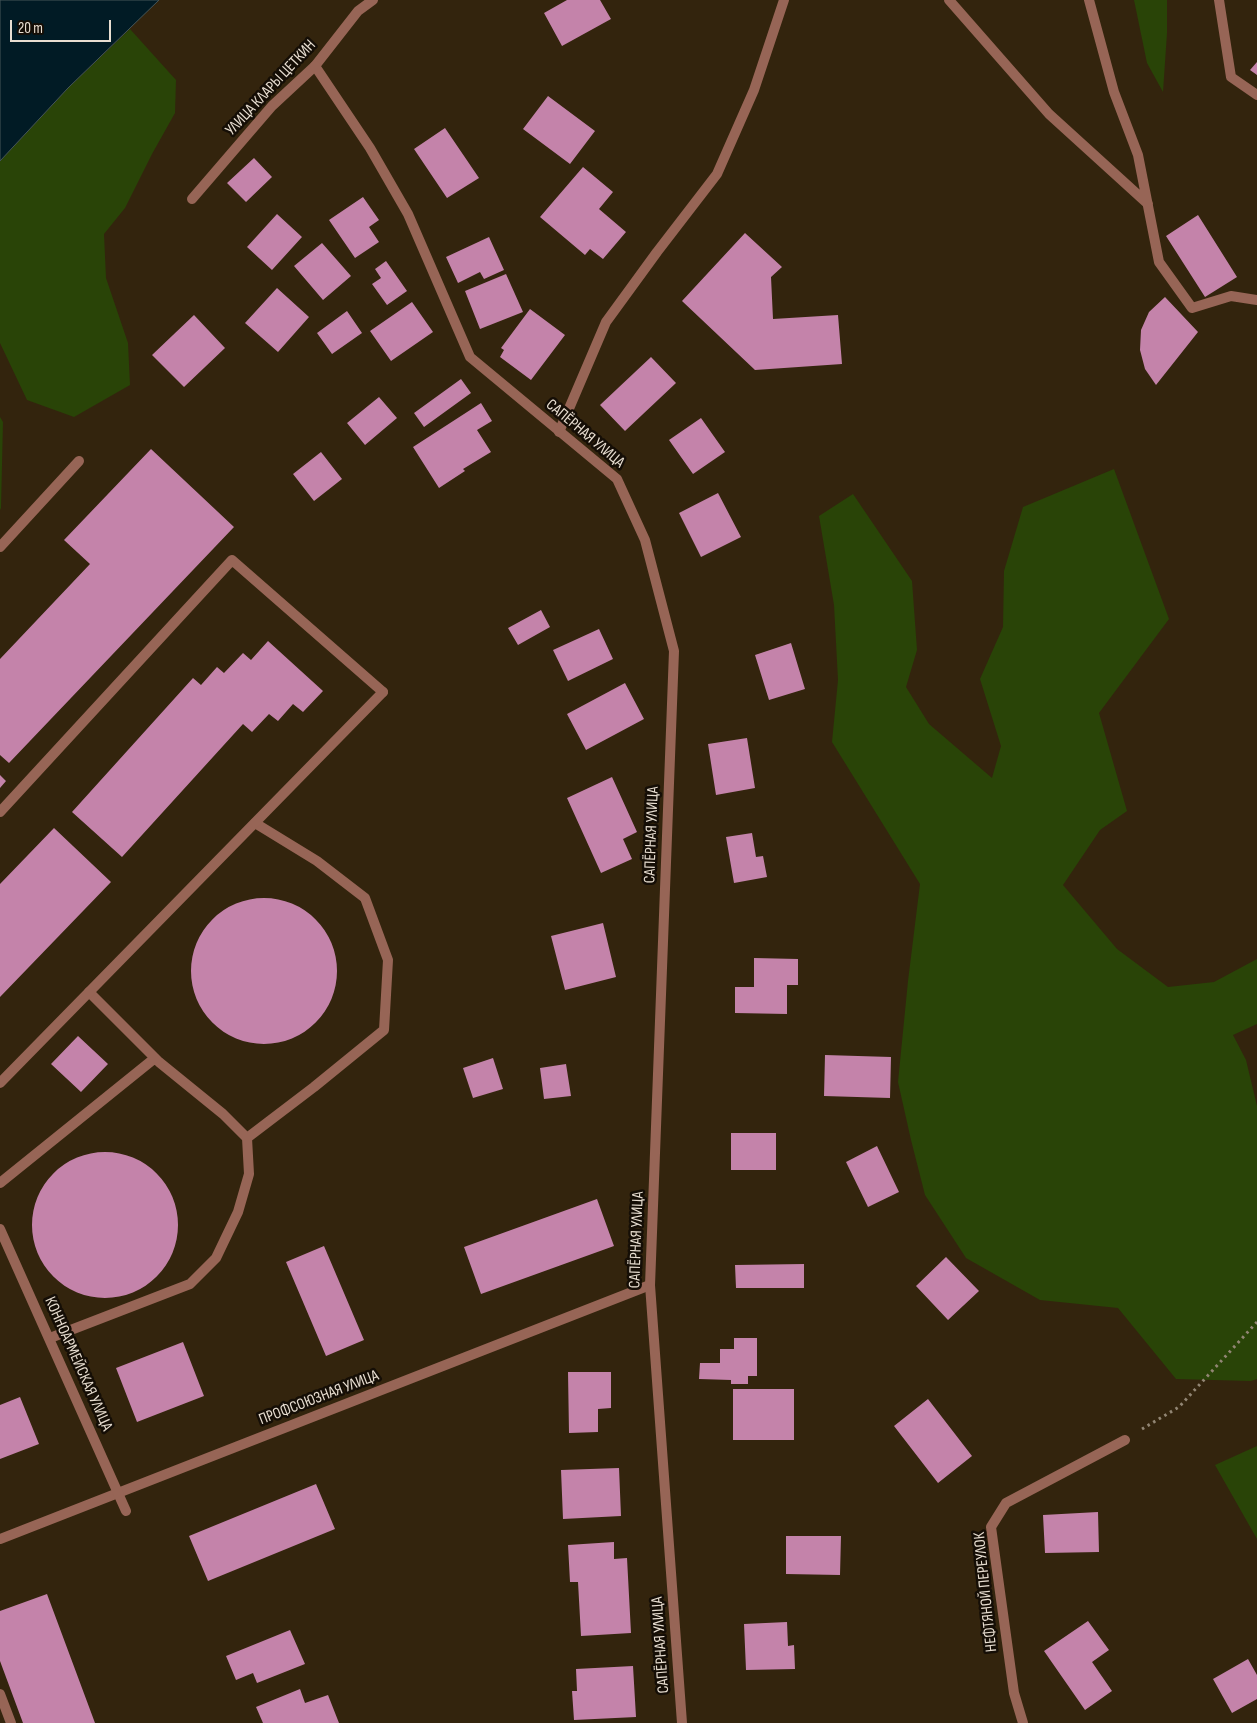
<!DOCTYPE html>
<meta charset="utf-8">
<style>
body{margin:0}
#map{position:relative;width:1257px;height:1723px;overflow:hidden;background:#33240d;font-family:"Sofia Sans Condensed",sans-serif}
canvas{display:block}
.scale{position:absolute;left:10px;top:20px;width:101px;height:22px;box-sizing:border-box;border:2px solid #e8ded1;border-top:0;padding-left:6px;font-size:15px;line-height:18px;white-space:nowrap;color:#e8ded1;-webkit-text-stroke:4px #150e06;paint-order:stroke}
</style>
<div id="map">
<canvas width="1257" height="1723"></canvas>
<div class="scale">20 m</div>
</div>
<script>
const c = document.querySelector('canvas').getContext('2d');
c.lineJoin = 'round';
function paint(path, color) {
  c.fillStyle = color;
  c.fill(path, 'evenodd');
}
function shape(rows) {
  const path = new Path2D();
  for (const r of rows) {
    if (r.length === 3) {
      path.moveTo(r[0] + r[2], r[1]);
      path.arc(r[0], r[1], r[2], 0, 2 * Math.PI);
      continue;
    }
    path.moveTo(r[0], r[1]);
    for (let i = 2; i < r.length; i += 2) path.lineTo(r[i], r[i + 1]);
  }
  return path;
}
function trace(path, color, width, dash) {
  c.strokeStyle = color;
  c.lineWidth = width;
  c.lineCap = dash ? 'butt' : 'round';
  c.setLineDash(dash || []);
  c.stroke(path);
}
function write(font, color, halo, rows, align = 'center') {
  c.font = font + ' "Sofia Sans Condensed",sans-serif';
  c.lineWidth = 5;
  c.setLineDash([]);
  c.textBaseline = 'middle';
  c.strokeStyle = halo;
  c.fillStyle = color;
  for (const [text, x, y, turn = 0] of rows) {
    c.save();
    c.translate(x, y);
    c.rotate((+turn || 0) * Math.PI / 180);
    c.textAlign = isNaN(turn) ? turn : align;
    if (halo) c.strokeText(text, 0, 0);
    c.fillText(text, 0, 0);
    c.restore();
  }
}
const green = shape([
 [1134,0,1167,0,1167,33,1163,92,1147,63],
 [130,29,176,80,175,113,152,154,125,208,104,234,106,278,128,343,130,385,74,417,27,400,0,343,0,161,68,88],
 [0,417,3,422,1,508,0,510],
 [1114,469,1169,619,1099,713,1127,811,1100,830,1063,885,1117,949,1168,987,1214,982,1257,959,1257,1024,1233,1035,1246,1060,1257,1106,1257,1379,1251,1381,1176,1379,1118,1308,1040,1300,966,1258,925,1195,911,1140,898,1082,908,981,920,884,832,742,838,680,834,605,819,516,853,494,912,581,917,650,906,687,929,724,992,778,1001,746,980,679,1003,627,1004,571,1023,507],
 [1257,1446,1257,1539,1215,1465]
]);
const water = shape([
 [0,0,159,0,68,88,0,161,0,0]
]);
const building = shape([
 [567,0,600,0,611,19,562,46,544,13],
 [1257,62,1257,75,1250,70],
 [548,96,595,131,570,164,523,129],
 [445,128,479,178,447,198,414,149],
 [254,158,272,177,246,202,227,183],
 [583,167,613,192,599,209,626,232,603,259,590,249,585,255,540,217],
 [363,197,379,220,369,227,379,242,355,258,329,220],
 [277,214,302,237,272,270,247,247],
 [1198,215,1237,277,1205,297,1166,236],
 [745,233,782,267,771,277,773,319,838,315,842,364,755,370,682,301],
 [489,237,504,270,484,279,480,272,458,283,446,257],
 [322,243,351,276,323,300,294,266],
 [386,261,407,291,387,305,372,284,381,278,375,269],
 [506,274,523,312,480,329,465,291],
 [277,288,309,317,278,352,245,323],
 [1165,297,1198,332,1156,385,1145,369,1140,350,1141,330,1149,312],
 [412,302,433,332,391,361,370,331],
 [530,309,565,335,531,380,500,357,504,350,501,348],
 [347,311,362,333,332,354,317,333],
 [194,315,225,348,184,387,152,355],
 [651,357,676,383,625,431,600,405],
 [461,379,471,393,424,427,414,413],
 [379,397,397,418,365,445,347,423],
 [481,403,492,421,477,430,491,452,463,469,465,471,439,488,413,447],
 [701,418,725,452,693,474,669,440],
 [151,449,234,527,9,763,0,755,0,659,90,564,64,540],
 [321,452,342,479,314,501,293,474],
 [718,493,741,537,701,557,679,513],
 [541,610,550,627,518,645,508,628],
 [599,629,613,659,568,681,553,650],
 [268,641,323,691,303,712,293,704,278,721,269,714,252,732,243,724,122,857,72,812,193,678,201,685,217,667,224,673,243,653,251,660],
 [791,643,805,689,769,700,755,655],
 [625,683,644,719,586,750,567,714],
 [747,738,755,788,716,795,708,744],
 [0,775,6,781,0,788],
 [612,777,637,832,623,839,632,859,601,873,567,798],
 [54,828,111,882,0,997,0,884],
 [752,833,756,857,763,856,767,877,734,883,726,837],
 [264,971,73],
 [603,923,616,977,565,990,551,936],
 [754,958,798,959,798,985,787,985,787,1014,735,1013,735,987,754,987],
 [78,1036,108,1064,81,1092,51,1064],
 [825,1055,891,1057,890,1098,824,1096],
 [493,1058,503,1089,473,1098,463,1068],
 [566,1064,571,1096,544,1099,540,1068],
 [731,1133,776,1133,776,1170,731,1170],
 [877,1146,899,1192,868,1207,846,1162],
 [105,1225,73],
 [597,1199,614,1246,481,1294,464,1247],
 [324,1246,364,1340,326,1356,286,1262],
 [946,1257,979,1291,948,1320,916,1286],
 [804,1264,804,1288,736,1288,735,1265],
 [734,1338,757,1338,757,1376,748,1376,748,1384,731,1384,731,1380,699,1379,700,1363,720,1363,720,1349,734,1349],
 [183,1342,204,1396,137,1422,116,1368],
 [568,1372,611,1372,611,1408,598,1409,598,1432,569,1433],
 [733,1389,794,1389,794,1440,733,1440],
 [20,1397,39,1444,0,1459,0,1405],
 [928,1399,972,1456,938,1483,894,1426],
 [619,1468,621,1516,563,1519,561,1470],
 [316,1484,335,1529,208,1581,189,1536],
 [1098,1512,1099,1552,1045,1553,1043,1515],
 [786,1536,841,1536,840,1575,786,1574],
 [614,1542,614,1559,627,1558,631,1633,581,1636,578,1582,570,1582,568,1545],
 [47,1594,95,1723,23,1723,0,1661,0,1611],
 [1088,1621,1109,1650,1092,1662,1112,1691,1085,1710,1044,1651],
 [787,1622,788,1646,794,1645,795,1669,746,1670,744,1624],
 [290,1630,305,1664,257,1683,253,1673,236,1680,226,1656],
 [1248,1659,1257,1675,1257,1699,1232,1713,1213,1679],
 [633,1666,636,1717,574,1720,572,1691,577,1691,576,1669],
 [300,1689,305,1703,328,1695,339,1723,263,1723,256,1707]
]);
const path = shape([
 [1142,1429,1179,1407,1257,1322]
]);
const lane = shape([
 [949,0,1049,114,1148,204],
 [1089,0,1114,92,1138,155,1159,262,1192,308,1231,296,1257,300],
 [192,199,272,106,315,66,358,11,373,0],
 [559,432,606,322,657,252,717,174,754,90,784,0],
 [0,547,79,461],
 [0,812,232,560,383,692],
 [247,1138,314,1087,384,1030,388,960,365,898,317,861,255,823],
 [0,1183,155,1058],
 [50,1338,190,1284,216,1258,238,1212,249,1174,247,1138,223,1114,159,1062,89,992],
 [0,1539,650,1285],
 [0,1694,11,1723],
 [1023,1723,1014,1693,991,1527,1006,1503,1125,1440]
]);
const street = shape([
 [1219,0,1231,77,1257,95],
 [315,66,370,148,408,214,470,357,617,479,645,540,674,651,650,1285,682,1723],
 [0,1083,383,692],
 [0,1229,126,1511]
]);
const streetNames = [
 ["УЛИЦА КЛАРЫ ЦЕТКИН",271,88,-47],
 ["САПЁРНАЯ УЛИЦА",585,434,40],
 ["САПЁРНАЯ УЛИЦА",652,835,-88],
 ["САПЁРНАЯ УЛИЦА",637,1240,-88],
 ["КОННОАРМЕЙСКАЯ УЛИЦА",78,1364,66],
 ["ПРОФСОЮЗНАЯ УЛИЦА",319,1398,-21],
 ["НЕФТЯНОЙ ПЕРЕУЛОК",986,1592,-96],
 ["САПЁРНАЯ УЛИЦА",661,1645,-94]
];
paint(green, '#294407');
paint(water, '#011b25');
trace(water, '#465659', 1);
paint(building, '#c483aa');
trace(path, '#928674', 3, [2.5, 4]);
trace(lane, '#976556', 10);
trace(street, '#976556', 10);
write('16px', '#e8ded1', '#150e06', streetNames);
</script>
